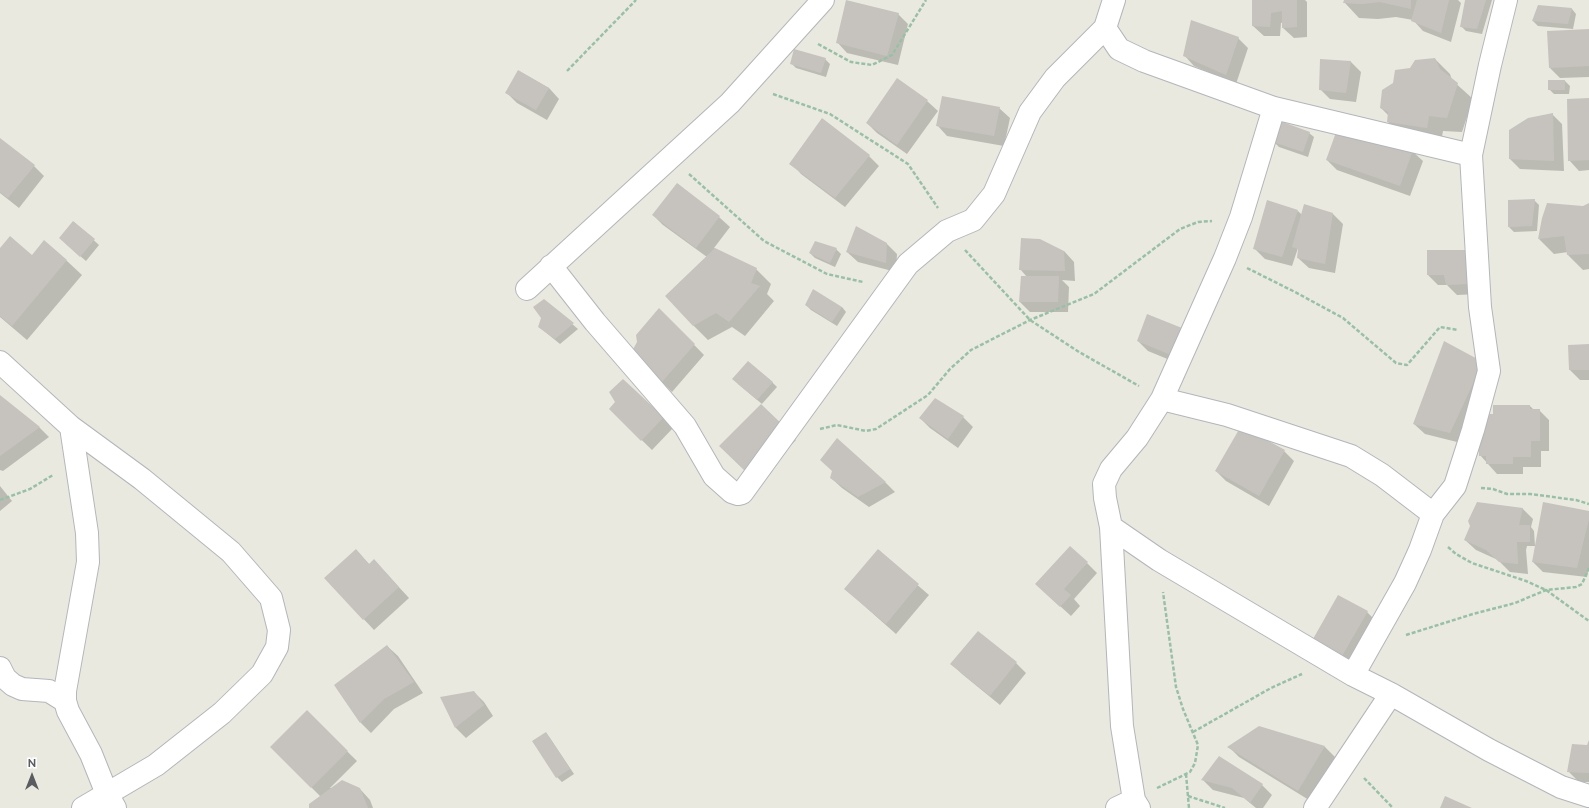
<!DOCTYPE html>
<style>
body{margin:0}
#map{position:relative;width:1589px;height:808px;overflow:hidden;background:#eae9e0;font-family:Raleway,sans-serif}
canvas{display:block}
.north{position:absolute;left:12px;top:756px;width:40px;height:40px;-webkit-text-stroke:3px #fff;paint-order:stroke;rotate:0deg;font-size:11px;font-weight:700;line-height:16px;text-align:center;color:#595c60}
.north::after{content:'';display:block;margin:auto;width:14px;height:18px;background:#595c60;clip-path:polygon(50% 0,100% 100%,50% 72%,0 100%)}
</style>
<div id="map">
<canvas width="1589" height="808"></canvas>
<div class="north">N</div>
</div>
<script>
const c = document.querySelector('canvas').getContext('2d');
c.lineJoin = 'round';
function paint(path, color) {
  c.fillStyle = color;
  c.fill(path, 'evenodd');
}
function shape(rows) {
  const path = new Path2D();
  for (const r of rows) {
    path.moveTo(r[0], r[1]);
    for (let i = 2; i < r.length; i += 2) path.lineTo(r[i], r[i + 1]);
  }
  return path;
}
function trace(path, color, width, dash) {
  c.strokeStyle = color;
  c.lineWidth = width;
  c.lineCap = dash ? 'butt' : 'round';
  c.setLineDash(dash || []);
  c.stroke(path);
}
const shadow = shape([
 [1253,0,1305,0,1307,2,1307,37,1294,38,1283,28,1283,22,1281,23,1280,36,1264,36,1253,26],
 [1345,0,1458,0,1461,3,1451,42,1423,31,1413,20,1396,17,1378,19,1359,18,1345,3],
 [1466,0,1492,0,1482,34,1466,31,1461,26],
 [1538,6,1572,9,1576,14,1573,29,1538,26,1533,21],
 [898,14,908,24,898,65,847,53,837,42],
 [1589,30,1589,77,1560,78,1550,68],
 [1238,38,1248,48,1236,84,1194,66,1184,55],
 [825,59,830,64,826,77,796,68,791,63],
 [1435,59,1450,74,1452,80,1473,99,1462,132,1443,131,1441,142,1403,137,1388,122,1389,116,1381,108,1394,84,1411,69],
 [1321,60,1351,62,1361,72,1356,102,1330,99,1320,89],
 [519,71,549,88,559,99,547,120,517,103,507,93],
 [897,80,927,101,938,111,907,154,877,133,867,123],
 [1565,81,1570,86,1569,94,1554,94,1549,89],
 [1589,99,1589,170,1579,171,1569,160],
 [999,108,1010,118,1004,146,947,136,937,125],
 [1552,114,1562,124,1564,171,1520,169,1510,159],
 [1309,133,1314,137,1308,157,1279,147,1274,142],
 [0,139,34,166,44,176,19,208,0,193],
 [1412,151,1423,161,1410,196,1337,170,1327,160],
 [869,156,879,166,845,207,801,174,791,163],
 [678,184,719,217,730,227,714,248,756,269,771,284,767,294,774,301,745,336,732,327,708,340,693,325,707,257,663,225,653,215],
 [1534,200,1539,205,1537,231,1514,232,1509,227],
 [1589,204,1589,269,1583,270,1568,255,1568,252,1554,254,1539,239,1583,207],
 [1298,211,1302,215,1333,214,1343,224,1335,273,1309,268,1298,258,1298,248,1292,266,1265,259,1254,248],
 [74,222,99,245,86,261,65,243],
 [44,242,67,261,82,275,27,340,0,317,0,250,32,256],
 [887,244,897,254,896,272,858,262,847,252],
 [836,249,841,254,835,267,815,258,810,253],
 [1064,251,1074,262,1075,281,1062,280,1069,287,1068,312,1030,312,1020,302,1027,277,1020,269],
 [1466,251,1478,294,1457,295,1447,285,1438,285,1428,275],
 [544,300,578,329,560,344,539,327,543,318],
 [806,305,842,307,846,312,837,326,811,310],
 [659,309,704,355,672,392,632,353],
 [1148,316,1182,365,1148,351,1138,341],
 [1589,345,1589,380,1580,380,1570,370],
 [1482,363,1461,443,1425,434,1414,424],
 [772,382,777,387,761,405,796,440,756,481,720,446,762,404,738,384],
 [0,396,39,427,49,437,3,471,0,470],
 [1530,406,1534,410,1539,410,1549,420,1549,451,1541,451,1541,467,1523,467,1523,474,1497,474,1480,455,1494,415],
 [610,409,663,418,673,428,652,450],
 [963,417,973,427,958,448,930,428,920,418],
 [1284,451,1294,461,1269,506,1226,481,1216,471],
 [831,478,885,482,895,492,869,507,842,488],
 [0,486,12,501,0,511],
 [1522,508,1533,519,1531,527,1534,531,1535,546,1527,546,1526,550,1528,574,1510,572,1498,560,1476,550,1465,540],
 [1589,512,1589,568,1587,577,1543,572,1533,562],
 [356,550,370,565,384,571,409,598,374,630,325,578],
 [878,551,929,595,896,634,845,589],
 [1087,563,1097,573,1074,599,1080,606,1071,616,1047,594],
 [1367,612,1377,622,1349,672,1321,656],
 [387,646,398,656,423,693,394,709,371,733,361,723,336,685],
 [1016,663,1026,673,1000,705,962,674,952,664],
 [474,692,484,702,493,716,466,738,456,728,442,698],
 [307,712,357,761,330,788,360,789,370,800,373,808,310,808,321,797,271,747],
 [1259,727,1325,747,1335,757,1309,800,1239,757,1229,747],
 [546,733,550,738,574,774,562,782,557,777],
 [1589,742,1589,782,1579,782,1568,771,1588,746],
 [1203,780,1262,785,1272,795,1263,808,1256,808,1244,798,1213,790]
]);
const building = shape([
 [846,0,899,13,887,56,836,43],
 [1252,0,1297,0,1297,27,1282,28,1282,11,1271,13,1270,27,1252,26],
 [1344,0,1411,0,1411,9,1380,2,1362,4,1343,3],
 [1417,0,1449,0,1441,33,1411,21],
 [1465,0,1486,0,1477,29,1460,27],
 [1538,5,1572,8,1568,24,1532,21],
 [1191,20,1239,37,1226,75,1183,56],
 [1589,29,1589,66,1549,68,1547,31],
 [794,49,826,58,821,73,790,64],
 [1435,58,1440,69,1458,83,1447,118,1429,116,1427,128,1387,122,1388,112,1380,108,1382,90,1393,83,1395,70,1410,68,1415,60],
 [1320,59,1351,61,1346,93,1319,90],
 [518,70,549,88,536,110,505,93],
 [897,78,928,100,897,145,866,123],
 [1548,80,1565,80,1565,90,1548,90],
 [942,96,1000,107,994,136,936,126],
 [1589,98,1589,160,1568,161,1567,99],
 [1553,113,1554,161,1509,159,1509,130,1528,118],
 [822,118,870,155,835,198,789,164],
 [1280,121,1310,132,1303,152,1273,142],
 [1339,124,1413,150,1400,186,1326,160],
 [0,138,35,165,8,198,0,192],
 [677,183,720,216,696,248,652,215],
 [1535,199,1532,226,1508,227,1508,200],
 [1267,200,1298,210,1282,257,1253,249],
 [1547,203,1583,206,1589,203,1589,254,1567,255,1564,236,1538,239,1542,218],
 [1304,204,1333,213,1325,264,1297,258,1298,249,1292,247],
 [73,221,95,239,80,257,59,238],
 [856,226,887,243,886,263,846,252],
 [10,236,32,255,44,240,67,260,12,326,0,316,0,248],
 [1021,238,1040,239,1064,251,1065,271,1019,270],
 [815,241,837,248,830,263,809,253],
 [715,248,757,268,751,283,760,286,729,322,716,313,693,326,665,296],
 [1427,250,1467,250,1468,284,1446,285,1444,275,1427,275],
 [1021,276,1059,276,1058,302,1019,302],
 [813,289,842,307,832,322,805,305],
 [544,299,574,323,555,339,538,327,541,318,533,307],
 [659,308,695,344,661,383,631,353,637,342,636,335],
 [1147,314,1182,328,1171,355,1137,341],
 [1444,341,1483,362,1450,433,1413,424],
 [1589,344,1589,370,1569,370,1568,345],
 [748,361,773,382,757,400,732,379],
 [623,379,664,417,641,441,609,409,615,402,609,392],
 [0,395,40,427,0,456],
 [935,398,964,416,948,439,919,418],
 [761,404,787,429,745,471,719,446],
 [1493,405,1530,405,1530,409,1540,409,1540,441,1531,441,1531,457,1513,457,1513,464,1486,464,1486,456,1479,456,1479,414,1493,414],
 [1241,426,1285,450,1259,496,1215,471],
 [837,438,886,482,858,497,830,478,832,471,820,460],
 [1477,502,1523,508,1519,525,1530,525,1530,542,1517,542,1518,564,1499,562,1486,550,1464,540,1470,526,1468,521],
 [1543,502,1589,511,1589,519,1577,568,1532,562],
 [1070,546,1088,562,1064,589,1071,595,1060,607,1035,584],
 [356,549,369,564,374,559,399,587,363,620,324,578],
 [878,549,919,584,886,624,844,589],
 [1338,595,1368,611,1338,663,1309,646],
 [978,631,1017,662,990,696,950,664],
 [387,645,414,682,384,699,360,723,334,685],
 [474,691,484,705,455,728,440,697],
 [307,710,348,751,311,788,270,747],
 [1259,726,1325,746,1298,791,1227,747],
 [546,732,570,769,556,778,532,741],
 [1589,740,1589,773,1567,772,1572,744,1587,745],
 [1219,756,1263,784,1250,803,1232,788,1201,780],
 [342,780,360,788,368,808,309,808,309,804],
 [1445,796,1472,808,1440,808]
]);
const path = shape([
 [818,44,851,62,872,65,892,55,926,0],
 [567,71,636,0],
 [773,94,830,114,908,164,938,208],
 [689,174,764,241,827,274,863,282],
 [965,250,1030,320,1079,352,1139,386],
 [1247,268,1295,292,1343,318,1396,363,1407,365,1440,327,1458,330],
 [820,429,837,425,866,431,876,429,928,395,950,369,971,350,1030,320,1094,294,1180,229,1198,222,1212,221],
 [1481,488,1493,489,1507,494,1530,494,1576,500,1589,504],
 [0,500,30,489,53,475],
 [1448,547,1456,554,1472,563,1526,581,1546,590,1589,621],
 [1406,635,1473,614,1515,603,1546,590,1576,587,1582,584,1589,568],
 [1193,732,1271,688,1302,674],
 [1186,774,1189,808],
 [1364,778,1393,808],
 [1157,788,1190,772,1195,763,1198,745,1183,709,1176,687,1163,592],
 [1188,796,1225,808]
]);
const minor = shape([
 [1105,28,1119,49,1144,61,1274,108,1471,155],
 [551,266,595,322,685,426,714,476,732,492,738,494,742,493,908,264,947,231,973,220,994,194,1030,112,1055,78,1105,28,1114,0],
 [527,289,730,103,823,0],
 [0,362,71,427,142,479,231,552,271,598,279,630,277,647,262,674,222,713,156,765,83,808],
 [1162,399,1227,415,1351,456,1382,475,1433,514],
 [71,427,87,533,88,562,65,691,65,701,68,711,91,754,107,794,115,808],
 [1111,527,1159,560,1353,675,1391,694,1489,750,1561,787,1589,796],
 [0,668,5,678,13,685,22,689,49,691,65,701],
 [1353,675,1405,583,1420,550,1433,514,1455,486,1473,430,1489,371,1480,307,1471,155,1490,65,1506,0],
 [1117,808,1134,800],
 [1139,808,1134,800,1122,726,1111,527,1105,498,1104,484,1111,469,1137,438,1162,399,1225,258,1241,217,1274,108],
 [1315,808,1391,694]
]);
paint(shadow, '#0003');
paint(building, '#c6c3be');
trace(minor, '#b3b6ba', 24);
trace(path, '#99c0a6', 2.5, [4, 2]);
trace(minor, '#fff', 22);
</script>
